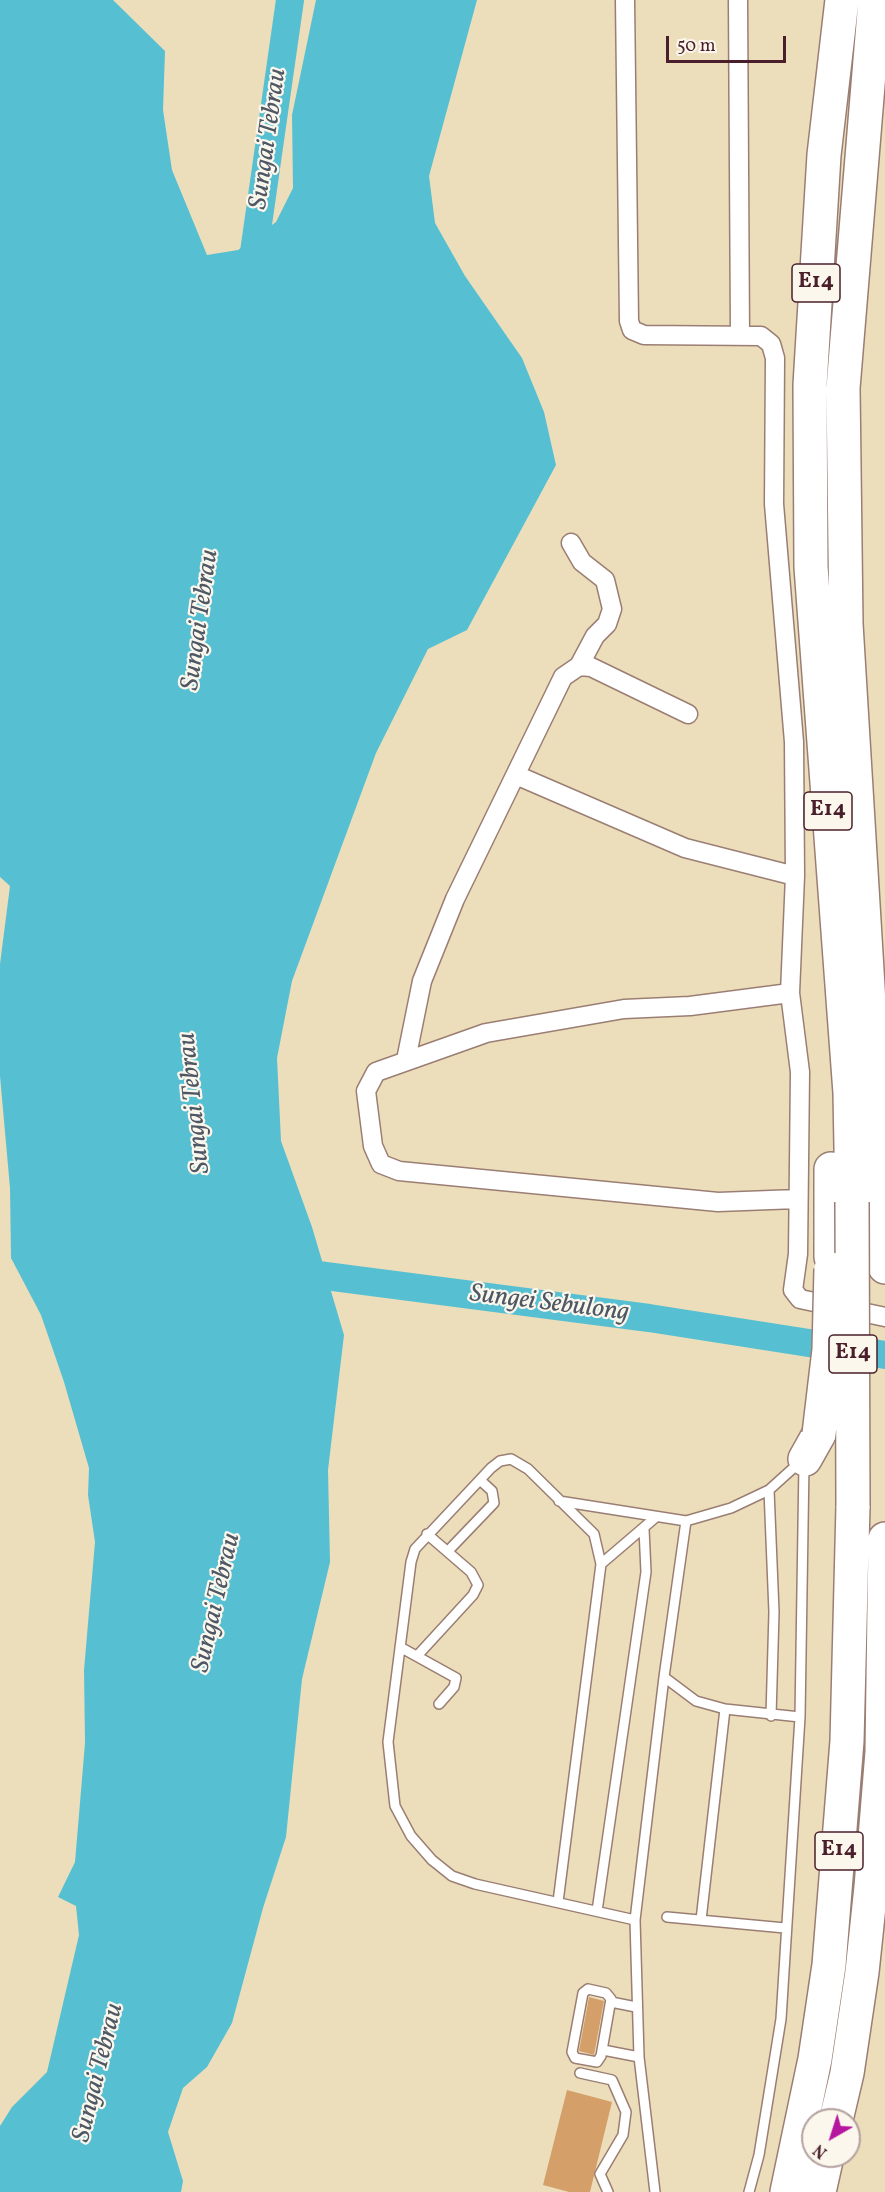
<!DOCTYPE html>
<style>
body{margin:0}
#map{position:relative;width:885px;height:2192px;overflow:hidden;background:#ecdebb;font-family:Vollkorn,serif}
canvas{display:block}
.north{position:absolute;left:801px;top:2108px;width:60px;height:60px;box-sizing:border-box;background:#fbf7ec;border:2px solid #b4a19f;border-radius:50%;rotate:219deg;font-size:16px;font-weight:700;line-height:24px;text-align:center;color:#4a1f2b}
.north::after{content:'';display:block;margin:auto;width:21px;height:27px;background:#b5179e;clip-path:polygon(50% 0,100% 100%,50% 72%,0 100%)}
.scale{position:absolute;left:666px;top:36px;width:120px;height:27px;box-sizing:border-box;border:3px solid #4a1f2b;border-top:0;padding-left:8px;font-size:18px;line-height:21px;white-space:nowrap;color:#4a1f2b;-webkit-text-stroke:4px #fbf7ec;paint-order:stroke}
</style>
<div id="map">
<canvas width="885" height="2192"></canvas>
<div class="north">N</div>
<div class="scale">50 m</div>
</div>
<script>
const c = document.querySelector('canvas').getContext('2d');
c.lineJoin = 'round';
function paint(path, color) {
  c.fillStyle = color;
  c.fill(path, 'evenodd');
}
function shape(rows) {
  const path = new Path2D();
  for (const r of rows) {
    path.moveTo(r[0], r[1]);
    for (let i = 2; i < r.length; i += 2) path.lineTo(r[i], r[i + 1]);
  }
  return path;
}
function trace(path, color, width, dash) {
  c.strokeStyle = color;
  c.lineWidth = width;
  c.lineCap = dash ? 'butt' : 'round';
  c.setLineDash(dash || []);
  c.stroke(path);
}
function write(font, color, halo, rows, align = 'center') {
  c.font = font + ' Vollkorn,serif';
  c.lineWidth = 4.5;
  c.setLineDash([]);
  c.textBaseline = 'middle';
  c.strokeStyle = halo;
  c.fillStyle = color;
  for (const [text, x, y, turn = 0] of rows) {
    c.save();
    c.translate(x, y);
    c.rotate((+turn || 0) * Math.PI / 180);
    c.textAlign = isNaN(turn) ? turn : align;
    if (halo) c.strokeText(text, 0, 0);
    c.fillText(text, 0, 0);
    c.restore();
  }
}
const water = shape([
 [0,0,113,0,165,51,163,110,172,170,207,255,238,250,276,222,293,188,292,115,316,0,477,0,429,176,435,223,465,276,522,358,544,412,556,465,467,630,428,649,376,753,292,981,277,1058,281,1141,312,1227,344,1335,328,1470,330,1562,302,1679,286,1837,263,1908,232,2023,207,2067,183,2088,168,2132,183,2181,181,2192,0,2192,0,2126,12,2107,47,2072,79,1935,76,1906,58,1897,75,1862,85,1743,84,1670,95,1542,88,1495,89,1468,64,1382,41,1315,11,1258,10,1188,0,1076,0,964,10,886,0,877]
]);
const river = shape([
 [251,273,290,0],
 [287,1271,649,1318,885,1355]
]);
const building = shape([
 [589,1997,604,2001,594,2055,579,2051],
 [567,2090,612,2102,590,2192,569,2192,543,2185]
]);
const service = shape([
 [769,1490,774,1612,771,1716],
 [559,1501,686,1521,731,1508,769,1490,800,1462],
 [448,1551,494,1503,492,1491,480,1480],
 [601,1564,656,1517],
 [400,1647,456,1678,454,1687,439,1704],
 [417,1656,473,1595,478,1585,471,1572,427,1534],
 [664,1677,696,1701,725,1709,800,1717],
 [558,1902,601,1564,594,1534,528,1469,511,1459,500,1461,491,1468,415,1549,411,1562,388,1742,395,1806,411,1836,432,1860,452,1876,475,1884,635,1920],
 [597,1911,646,1572,644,1529],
 [667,1917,785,1928],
 [701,1920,725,1709],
 [588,1989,606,1993,611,1999,601,2056,597,2062,575,2058,572,2052,583,1993,588,1989],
 [611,2002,636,2007],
 [603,2050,639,2057],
 [580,2073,612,2080,626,2112,623,2135,600,2174,608,2192],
 [655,2192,639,2057,635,1920,664,1677,686,1521],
 [749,2192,759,2155,781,2019,800,1717,804,1463]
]);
const minor = shape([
 [625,0,629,321,632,330,644,335,761,336,771,344,775,358,774,504,794,742,795,876,790,993,800,1072,798,1254,793,1290,800,1299,885,1317],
 [738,0,740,335],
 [571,543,582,562,605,580,612,609,607,624,595,636,579,666],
 [516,775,685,848,795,876],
 [790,993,690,1006,624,1009,486,1033,376,1072,366,1091,373,1146,381,1164,399,1171,718,1202,797,1199],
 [406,1060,422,981,455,899,563,677,579,666,591,667,688,714]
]);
const motorway = shape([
 [842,0,824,155,810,385,811,567,850,1093,852,1202],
 [875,0,843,388,846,624,885,1267],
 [831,1169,831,1257],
 [805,1459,819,1434],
 [836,2120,847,2073,862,1972,871,1887,882,1752,885,1539],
 [787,2192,815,2059,829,1965,847,1741,853,1506],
 [819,2192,827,2156]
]);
const motorwayBridge = shape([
 [852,1202,853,1506],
 [819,1434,829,1350,831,1269]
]);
const shields = [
 [816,283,48],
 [828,811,48],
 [853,1354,48],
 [839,1851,48]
];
const shieldNames = [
 ["E14",816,283],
 ["E14",828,811],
 ["E14",853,1354],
 ["E14",839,1851]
];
const waterNames = [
 ["Sungai Tebrau",270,139,-82],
 ["Sungai Tebrau",202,620,-82],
 ["Sungai Tebrau",196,1103,-96],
 ["Sungei Sebulong",549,1305,7],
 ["Sungai Tebrau",218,1603,-77],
 ["Sungai Tebrau",100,2073,-76]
];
paint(water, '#56c0d2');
trace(river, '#56c0d2', 28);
paint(building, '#d59f69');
trace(service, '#9b7e73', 12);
trace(minor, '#9b7e73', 21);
trace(motorway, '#9b7e73', 36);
trace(service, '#fff', 9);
trace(minor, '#fff', 18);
trace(motorway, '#fff', 33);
trace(motorwayBridge, '#9b7e73', 36, []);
trace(motorwayBridge, '#fff', 33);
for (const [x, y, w] of shields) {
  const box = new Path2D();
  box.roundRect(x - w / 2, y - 19, w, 38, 4.5);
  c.fillStyle = '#fbf7ec';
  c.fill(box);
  trace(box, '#4a1f2b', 1.5);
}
write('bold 22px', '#4a1f2b', null, shieldNames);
write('italic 26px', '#4e5765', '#fbf7ec', waterNames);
</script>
